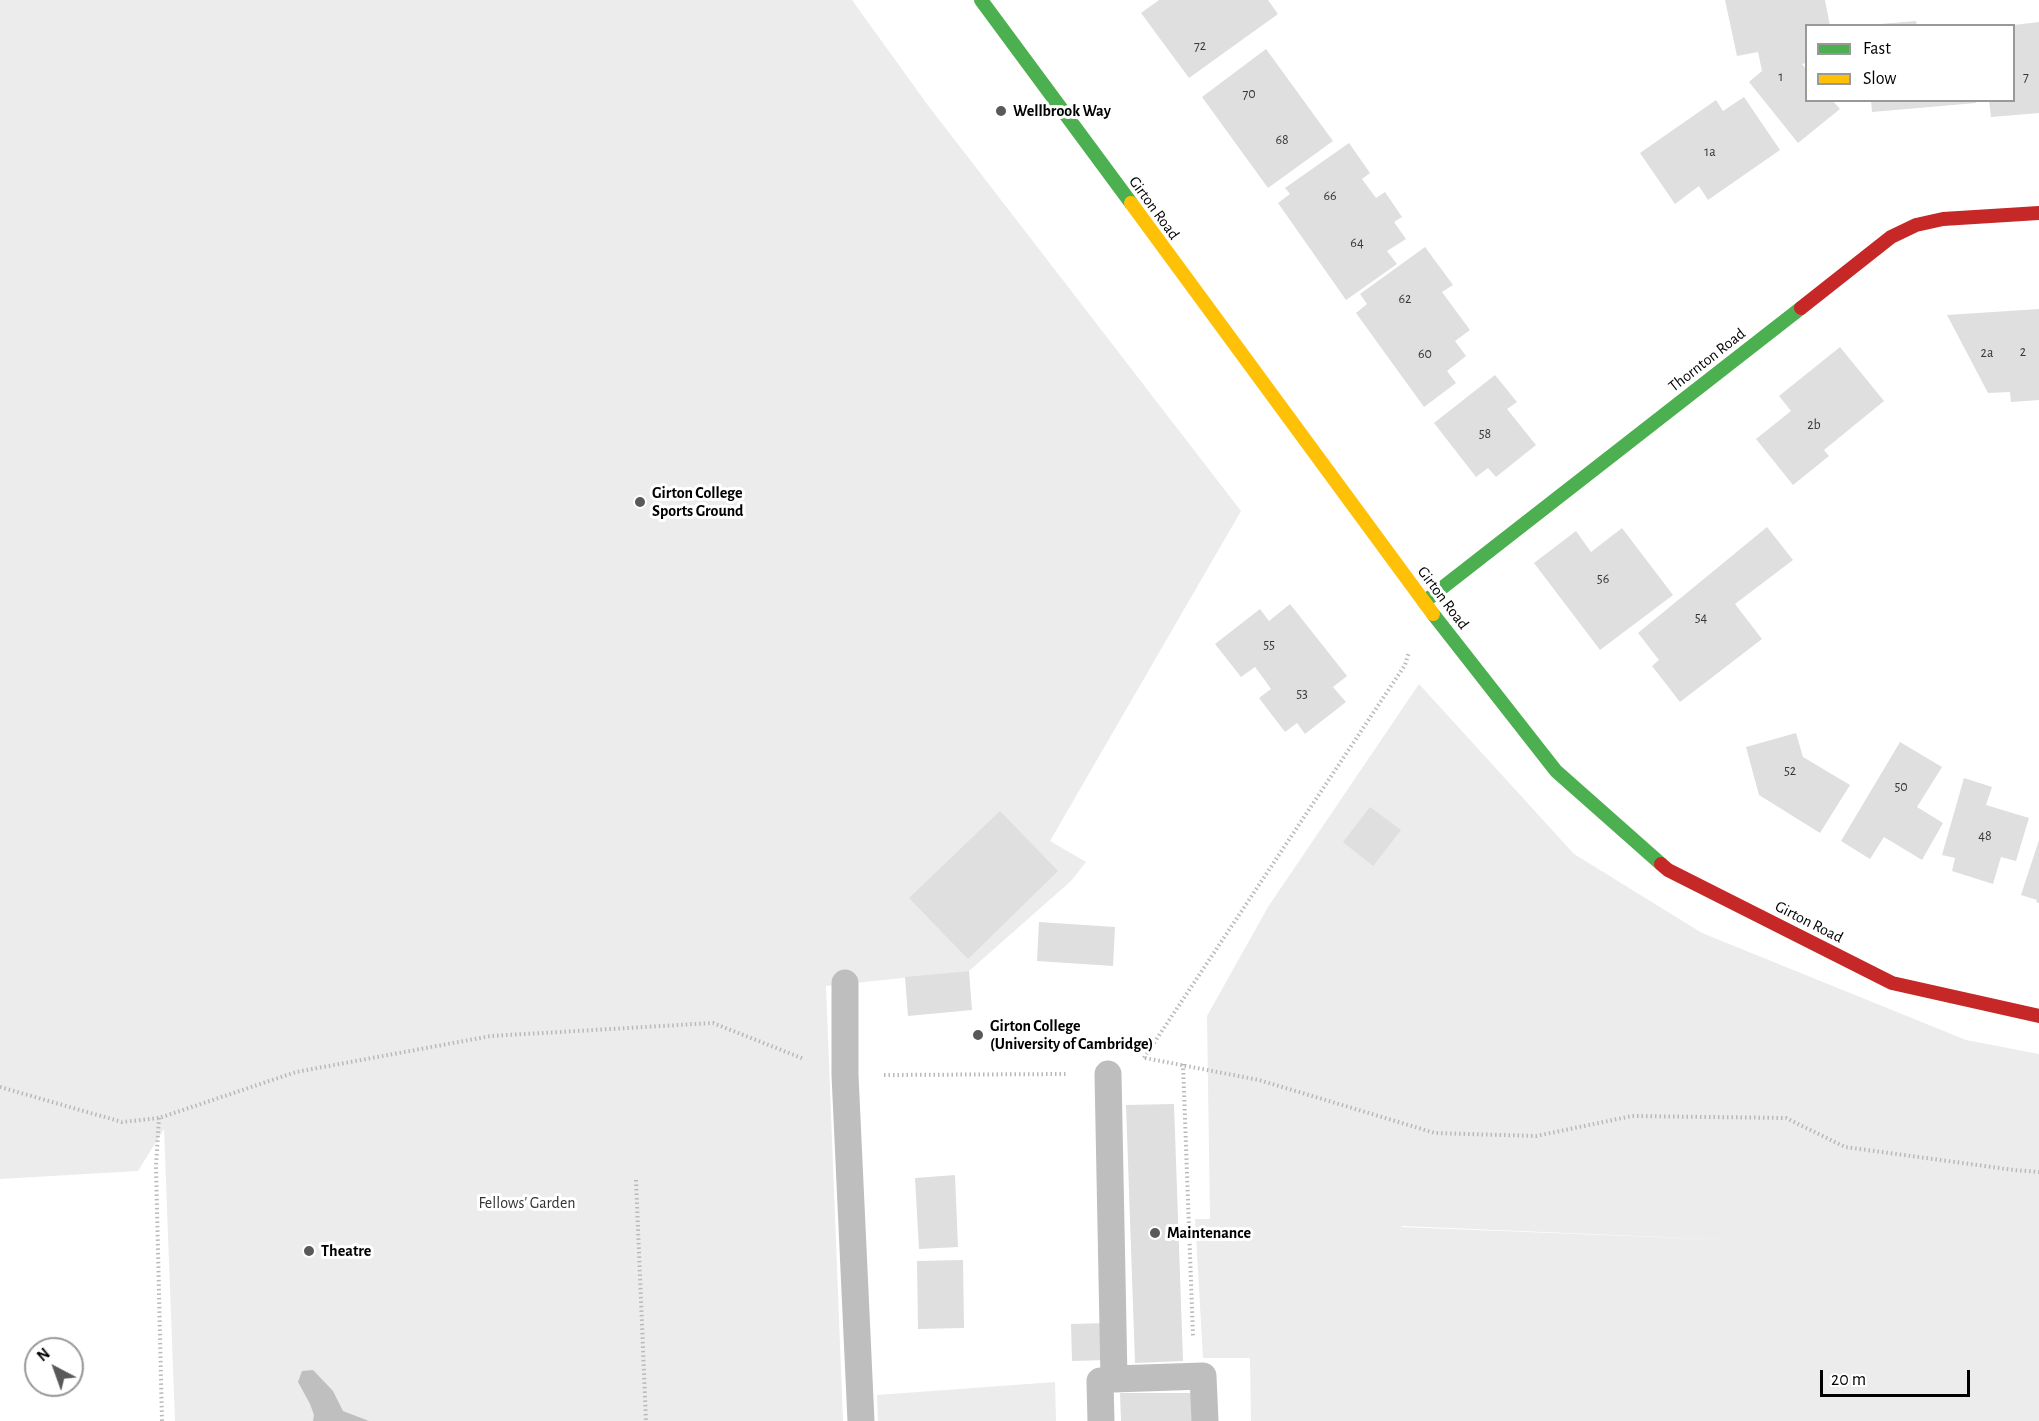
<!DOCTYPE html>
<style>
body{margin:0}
#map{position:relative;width:2039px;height:1421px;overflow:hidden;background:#fff;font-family:"Alegreya Sans",sans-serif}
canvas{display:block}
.legend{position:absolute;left:1805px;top:24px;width:210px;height:78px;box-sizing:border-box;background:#fff;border:2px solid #999;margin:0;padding:8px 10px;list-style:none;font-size:18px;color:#000}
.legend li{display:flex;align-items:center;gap:12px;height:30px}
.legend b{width:30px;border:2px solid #999}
.north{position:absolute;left:24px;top:1337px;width:60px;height:60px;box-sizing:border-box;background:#fff;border:2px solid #999;border-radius:50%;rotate:319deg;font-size:16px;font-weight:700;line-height:24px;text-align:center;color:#000}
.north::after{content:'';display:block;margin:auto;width:21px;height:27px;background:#595959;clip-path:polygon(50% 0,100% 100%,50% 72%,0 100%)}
.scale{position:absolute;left:1820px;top:1370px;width:150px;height:27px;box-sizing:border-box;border:3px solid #000;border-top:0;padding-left:8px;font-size:18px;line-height:21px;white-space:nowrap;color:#000;-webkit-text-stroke:4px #fff;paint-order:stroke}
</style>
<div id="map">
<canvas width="2039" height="1421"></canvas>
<ul class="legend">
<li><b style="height:8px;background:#4caf50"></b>Fast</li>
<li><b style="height:8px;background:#ffc107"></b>Slow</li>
</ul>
<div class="north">N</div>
<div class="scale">20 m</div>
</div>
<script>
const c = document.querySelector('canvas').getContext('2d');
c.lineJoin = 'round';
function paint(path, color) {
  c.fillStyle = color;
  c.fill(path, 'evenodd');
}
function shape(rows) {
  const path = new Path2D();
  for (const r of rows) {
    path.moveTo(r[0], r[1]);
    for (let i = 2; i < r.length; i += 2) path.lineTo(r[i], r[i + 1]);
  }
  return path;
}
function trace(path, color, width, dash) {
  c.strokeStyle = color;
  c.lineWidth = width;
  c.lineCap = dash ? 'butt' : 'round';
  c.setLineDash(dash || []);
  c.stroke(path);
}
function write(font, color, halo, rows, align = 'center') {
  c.font = font + ' "Alegreya Sans",sans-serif';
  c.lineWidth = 6;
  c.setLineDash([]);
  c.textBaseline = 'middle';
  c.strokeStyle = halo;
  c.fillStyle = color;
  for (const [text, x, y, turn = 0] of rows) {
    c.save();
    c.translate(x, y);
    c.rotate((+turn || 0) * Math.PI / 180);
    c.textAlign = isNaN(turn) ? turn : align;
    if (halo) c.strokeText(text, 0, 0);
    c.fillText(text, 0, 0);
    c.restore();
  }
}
const green = shape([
 [0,0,852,0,927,104,1241,511,1050,841,1086,862,1071,881,969,971,826,986,843,1421,175,1421,164,1129,138,1171,0,1179],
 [1419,684,1574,854,1702,933,1966,1040,2039,1054,2039,1421,1251,1421,1250,1358,1203,1358,1195,1219,1210,1219,1207,1016,1268,907],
 [1402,1226,1543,1232,1755,1241,1401,1227],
 [1055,1382,1056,1421,878,1421,877,1395]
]);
const water = shape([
 [313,1370,333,1391,343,1411,369,1421,313,1421,314,1415,310,1404,298,1382,302,1371]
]);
const building = shape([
 [1159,0,1268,0,1278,14,1189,78,1141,13],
 [1725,0,1825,0,1830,26,1806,26,1806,63,1802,64,1806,69,1806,100,1832,100,1840,109,1798,143,1749,82,1762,71,1758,52,1737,56],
 [1916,21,1917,26,1881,26,1880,24],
 [2039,22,2039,113,1991,117,1989,100,2014,100,2014,25],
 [1266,49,1333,141,1268,188,1202,97],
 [1744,97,1780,150,1708,200,1699,186,1675,204,1640,153,1716,100,1723,111],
 [1871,100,1976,100,1976,103,1872,112],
 [1349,143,1370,173,1362,179,1376,198,1385,192,1402,217,1394,222,1406,239,1387,251,1397,264,1346,300,1278,203,1290,194,1285,188],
 [1425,247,1453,285,1442,292,1470,330,1455,341,1466,356,1447,371,1456,383,1424,407,1356,313,1367,304,1360,294],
 [2039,309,2039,400,2011,402,2010,392,1988,393,1947,315],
 [1840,347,1884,401,1824,450,1829,456,1793,485,1756,439,1791,411,1779,396],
 [1495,375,1517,402,1507,409,1536,445,1496,477,1488,468,1476,477,1434,423],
 [1767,527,1793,560,1735,604,1762,639,1680,702,1652,666,1659,660,1638,633],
 [1622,528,1673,595,1600,650,1534,563,1576,531,1591,552],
 [1290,604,1347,676,1333,687,1346,702,1305,734,1297,723,1285,732,1259,698,1271,689,1264,679,1255,667,1241,677,1215,644,1260,609,1269,621],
 [1796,733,1803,757,1850,785,1820,833,1759,795,1746,747],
 [1900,742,1942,767,1917,807,1943,823,1922,860,1884,837,1870,859,1841,841],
 [1964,778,1992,787,1986,805,2029,818,2016,861,2001,857,1993,884,1952,871,1955,858,1942,855],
 [1370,807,1401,830,1373,866,1343,842],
 [1000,811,1058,871,968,959,909,898],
 [2039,840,2039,903,2036,902,2037,900,2021,895],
 [1039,922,1115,927,1113,966,1037,961],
 [969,971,972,1010,908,1016,905,977],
 [1174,1104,1183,1361,1135,1363,1126,1105],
 [955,1175,958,1247,919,1249,915,1178],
 [963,1260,964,1328,918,1329,917,1261],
 [1108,1323,1109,1360,1072,1361,1071,1324],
 [1120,1393,1191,1393,1192,1421,1121,1421]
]);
const path = shape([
 [1144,1058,1405,665,1409,652],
 [1145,1058,1259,1080,1435,1133,1536,1136,1632,1116,1786,1118,1845,1147,2014,1170,2039,1172],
 [1183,1064,1193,1336],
 [884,1075,1068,1074],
 [0,1087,122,1122,159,1118,296,1072,491,1036,713,1023,804,1059],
 [159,1118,156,1166,162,1421],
 [636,1180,646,1421]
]);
const lane = shape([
 [845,983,845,1075,861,1421],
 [1108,1074,1114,1379,1203,1376,1205,1421],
 [1101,1421,1100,1381,1114,1379]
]);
const fast = shape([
 [981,0,1131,203],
 [1424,602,1801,308],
 [1433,614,1556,771,1661,864]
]);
const slow = shape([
 [1131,203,1433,614]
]);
const jam = shape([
 [1801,308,1891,237,1916,225,1943,219,2039,213],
 [1661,864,1668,870,1892,983,2039,1016]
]);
const markers = [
 [1001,111,6,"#595959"],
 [640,502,6,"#595959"],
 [978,1035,6,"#595959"],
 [1155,1233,6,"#595959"],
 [309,1251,6,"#595959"]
];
const numberNames = [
 ["72",1200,46],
 ["1",1781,77],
 ["7",2026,77],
 ["70",1249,94],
 ["68",1282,140],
 ["1a",1710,152],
 ["66",1330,196],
 ["64",1357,243],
 ["62",1405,299],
 ["2",2023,352],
 ["2a",1987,353],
 ["60",1425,354],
 ["2b",1814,425],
 ["58",1485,434],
 ["56",1603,579],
 ["54",1701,618],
 ["55",1269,645],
 ["53",1302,694],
 ["52",1790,771],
 ["50",1901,787],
 ["48",1985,836]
];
const poiNames = [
 ["Wellbrook Way",1013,111],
 ["Girton College",652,493],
 ["Sports Ground",652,511],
 ["Girton College",990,1026],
 ["(University of Cambridge)",990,1044],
 ["Maintenance",1167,1233],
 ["Theatre",321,1251]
];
const streetNames = [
 ["Girton Road",1154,208,54],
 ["Thornton Road",1707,360,-38],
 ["Girton Road",1443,598,53],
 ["Girton Road",1809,922,27]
];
const parkNames = [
 ["Fellows' Garden",527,1203]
];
paint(green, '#ececec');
paint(water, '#bfbfbf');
paint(building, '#dfdfdf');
trace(path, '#b9b9b9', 4, [1.5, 3]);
trace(lane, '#bebebe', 27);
trace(fast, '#4caf50', 14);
trace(slow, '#ffc107', 14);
trace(jam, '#c62828', 14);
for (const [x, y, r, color] of markers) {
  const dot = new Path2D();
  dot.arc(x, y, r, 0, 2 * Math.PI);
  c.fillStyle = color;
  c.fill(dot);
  trace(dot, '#fff', 2);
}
write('14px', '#383838', null, numberNames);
write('bold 16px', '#000', '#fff', poiNames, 'left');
write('16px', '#000', '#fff', streetNames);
write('16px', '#333', '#fff', parkNames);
</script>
